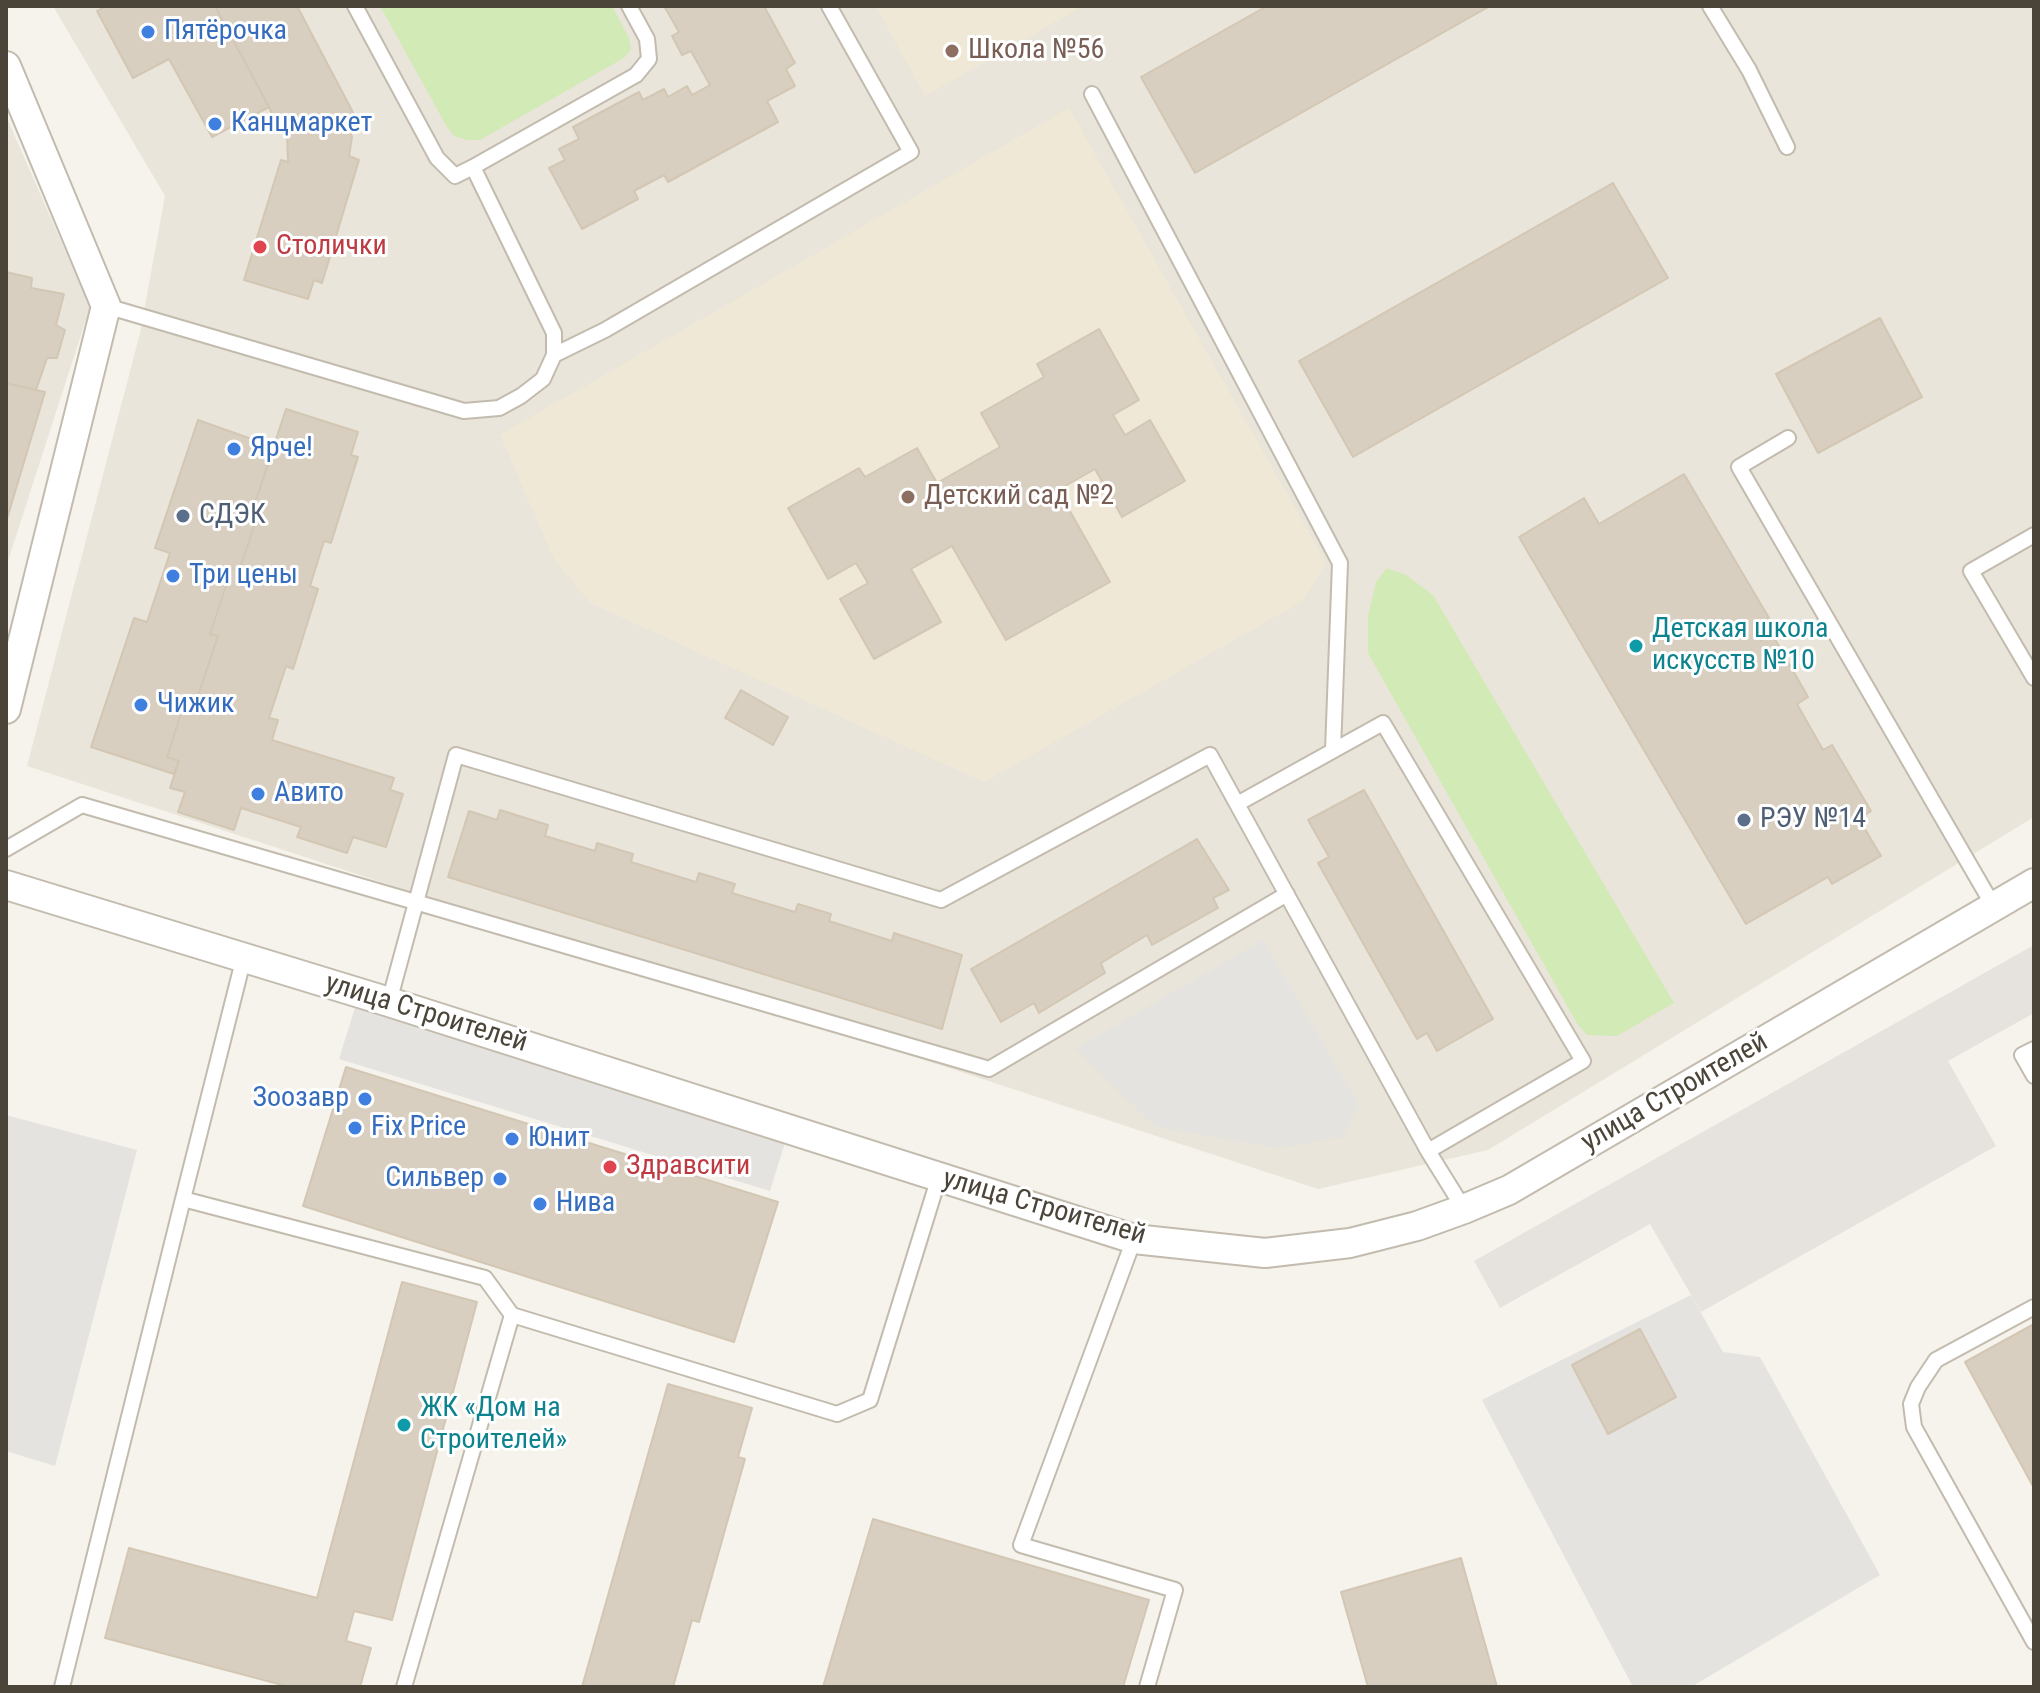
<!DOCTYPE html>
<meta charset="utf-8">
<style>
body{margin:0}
#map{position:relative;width:2040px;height:1693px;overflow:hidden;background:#f6f3ec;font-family:"Roboto Condensed",sans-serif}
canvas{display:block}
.frame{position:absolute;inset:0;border:8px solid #4b4439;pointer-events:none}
</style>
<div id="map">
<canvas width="2040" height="1693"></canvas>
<div class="frame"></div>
</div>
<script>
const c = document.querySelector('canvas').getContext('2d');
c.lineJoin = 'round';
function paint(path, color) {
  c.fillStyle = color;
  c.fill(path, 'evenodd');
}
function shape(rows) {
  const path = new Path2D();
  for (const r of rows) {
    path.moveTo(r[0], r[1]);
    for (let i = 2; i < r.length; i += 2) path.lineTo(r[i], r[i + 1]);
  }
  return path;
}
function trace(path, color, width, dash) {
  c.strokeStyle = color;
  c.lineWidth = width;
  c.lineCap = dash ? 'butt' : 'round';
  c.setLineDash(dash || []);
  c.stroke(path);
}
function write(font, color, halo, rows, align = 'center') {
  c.font = font + ' "Roboto Condensed",sans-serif';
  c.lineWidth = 6;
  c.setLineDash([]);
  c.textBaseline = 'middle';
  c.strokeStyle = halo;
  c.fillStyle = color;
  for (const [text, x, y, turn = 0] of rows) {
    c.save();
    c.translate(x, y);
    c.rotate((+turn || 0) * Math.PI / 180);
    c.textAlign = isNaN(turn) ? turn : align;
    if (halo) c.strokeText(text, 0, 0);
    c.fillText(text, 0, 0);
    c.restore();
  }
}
const residential = shape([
 [53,6,2034,6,2034,817,1488,1150,1318,1189,27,766,140,333,165,196],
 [6,116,90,307,6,567]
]);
const industrial = shape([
 [2034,945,2034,1013,1948,1061,1996,1146,1701,1312,1650,1224,1500,1308,1474,1261]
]);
const education = shape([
 [876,6,1083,6,925,96],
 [1069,108,1326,563,1303,601,984,782,590,603,554,559,500,435]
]);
const green = shape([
 [380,6,612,6,629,38,631,49,624,58,480,140,467,140,454,136,447,127],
 [1387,568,1406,575,1433,595,1674,1003,1617,1036,1587,1035,1578,1025,1368,653,1368,616,1376,582]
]);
const parking = shape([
 [1263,940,1359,1105,1343,1137,1278,1148,1156,1127,1075,1049],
 [356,1004,787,1136,770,1191,339,1059],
 [6,1115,137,1150,55,1466,6,1451],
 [1691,1295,1723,1352,1760,1357,1880,1575,1691,1687,1633,1687,1482,1400]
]);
const building = shape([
 [106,6,215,6,269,107,212,137,169,59,133,78,97,11,106,6],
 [215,6,297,6,357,120,348,125,352,137,349,156,359,160,322,283,314,280,308,299,244,280,281,160,288,162,287,132,279,131,269,107,215,6],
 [664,6,764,6,795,63,786,69,795,86,767,101,778,122,668,182,664,175,634,191,638,199,582,229,549,168,565,160,559,149,579,139,573,127,639,92,643,100,664,89,668,97,687,86,692,95,710,85,691,51,682,55,672,36,679,32,664,6],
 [1267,6,1490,6,1195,173,1141,77,1267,6],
 [1613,183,1668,278,1353,457,1299,361,1613,183],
 [6,272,32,278,31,288,64,294,56,325,65,330,57,358,47,358,36,390,6,383,6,272],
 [1880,318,1922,397,1818,453,1776,374,1880,318],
 [1099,329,1139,400,1113,415,1125,435,1150,420,1185,481,1122,517,1095,469,1058,490,1110,582,1006,640,952,546,911,569,941,622,874,659,840,599,868,583,856,563,828,579,788,508,859,468,865,477,917,448,937,483,1000,447,981,413,1044,377,1037,364,1099,329],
 [6,383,45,392,6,522,6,383],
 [286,409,358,432,351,455,358,457,331,543,324,541,310,586,318,589,293,669,286,666,269,718,278,720,272,740,394,778,390,790,403,794,386,847,353,837,347,853,297,837,301,827,241,808,234,830,178,812,185,792,170,788,179,761,167,757,184,704,194,707,218,636,210,634,232,568,239,571,261,506,255,503,286,409],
 [198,420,274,447,255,503,261,506,239,571,232,568,210,634,218,636,194,707,184,704,167,757,179,761,174,774,91,747,134,618,147,622,170,553,155,548,198,420],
 [1684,474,1769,618,1753,628,1761,641,1772,634,1808,697,1797,704,1823,750,1832,745,1871,811,1859,819,1881,856,1832,884,1828,877,1746,924,1519,537,1584,498,1599,524,1684,474],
 [741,690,788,717,773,745,725,718,741,690],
 [1364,790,1493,1019,1437,1051,1427,1033,1417,1039,1318,863,1329,857,1308,820,1364,790],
 [500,810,548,825,545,836,595,851,597,843,633,854,631,862,696,882,699,873,735,884,732,893,795,912,798,904,831,914,829,921,892,941,894,933,962,955,942,1029,448,877,469,811,497,820,500,810],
 [1197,839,1229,890,1213,898,1218,908,1152,945,1147,935,1101,963,1105,973,1039,1013,1034,1003,1001,1022,971,969,1197,839],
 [346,1067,778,1202,734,1342,303,1206,346,1067],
 [402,1282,477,1302,392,1620,354,1611,346,1641,371,1648,360,1687,290,1687,105,1638,129,1548,317,1598,402,1282],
 [2034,1324,2034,1488,1965,1362,2034,1324],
 [1640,1329,1676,1397,1608,1434,1572,1365,1640,1329],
 [668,1384,752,1408,738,1457,745,1459,699,1622,692,1620,673,1687,582,1687,668,1384],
 [873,1519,1149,1600,1123,1687,823,1687,873,1519],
 [1461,1558,1497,1687,1368,1687,1341,1592,1461,1558]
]);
const service = shape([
 [355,6,437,158,455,176,473,167],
 [1710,6,1749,70,1787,147],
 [1092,94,1340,563,1333,750],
 [106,306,464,411,499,408,521,396,543,379,554,355,554,333,473,167,636,75,649,59,647,39,629,6],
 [554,355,605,330,911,152,829,6],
 [1788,438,1739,467,1994,907],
 [2034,535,1971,571,2034,678],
 [1237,804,1383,723,1583,1061,1428,1151],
 [6,849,82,805,989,1069,1287,894],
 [389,1002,456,755,941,900,1210,755,1428,1151,1464,1209],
 [2034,1049,2022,1055,2034,1076],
 [183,1199,244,957],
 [1134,1239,1021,1545,1175,1590,1147,1687],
 [2034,1307,1936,1360,1918,1387,1911,1404,1914,1427,2034,1642],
 [512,1315,837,1414,870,1400,939,1177],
 [62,1687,183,1199,485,1278,512,1315,404,1687]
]);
const minor = shape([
 [6,66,106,306,6,709],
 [6,885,389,1002,1134,1239,1265,1253,1350,1243,1417,1226,1464,1209,1509,1190,2034,883]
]);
const markers = [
 [148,32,8,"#3f7fe0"],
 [952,51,8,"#8d6e63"],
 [215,124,8,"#3f7fe0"],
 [260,247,8,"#e0444e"],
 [234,449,8,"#3f7fe0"],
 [908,497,8,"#8d6e63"],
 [183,516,8,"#5c6f8a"],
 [173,576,8,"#3f7fe0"],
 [1636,646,8,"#0f9aa8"],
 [141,705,8,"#3f7fe0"],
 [258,794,8,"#3f7fe0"],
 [1744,820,8,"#5c6f8a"],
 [365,1099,8,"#3f7fe0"],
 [355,1128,8,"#3f7fe0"],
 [512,1139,8,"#3f7fe0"],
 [610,1167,8,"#e0444e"],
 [500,1179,8,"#3f7fe0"],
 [540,1204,8,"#3f7fe0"],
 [404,1425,8,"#0f9aa8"]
];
const shopNames = [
 ["Пятёрочка",164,32],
 ["Канцмаркет",231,124],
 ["Ярче!",250,449],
 ["Три цены",189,576],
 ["Чижик",157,705],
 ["Авито",274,794],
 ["Зоозавр",349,1099,"right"],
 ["Fix Price",371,1128],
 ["Юнит",528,1139],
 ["Сильвер",484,1179,"right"],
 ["Нива",556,1204]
];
const educationNames = [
 ["Школа №56",968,51],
 ["Детский сад №2",924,497]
];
const healthNames = [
 ["Столички",276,247],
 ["Здравсити",626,1167]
];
const serviceNames = [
 ["СДЭК",199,516],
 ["РЭУ №14",1760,820]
];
const cultureNames = [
 ["Детская школа",1652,630],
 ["искусств №10",1652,662],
 ["ЖК «Дом на",420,1409],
 ["Строителей»",420,1441]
];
const streetNames = [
 ["улица Строителей",426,1014,17],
 ["улица Строителей",1675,1093,-30],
 ["улица Строителей",1044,1208,16]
];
paint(residential, '#eae5da');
paint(industrial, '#e6e2dd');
paint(education, '#efe8d6');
paint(green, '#d2eab5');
paint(parking, '#e5e3e0');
paint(building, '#d8cfc1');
trace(building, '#d3c7b4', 2);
trace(service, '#c2bbae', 18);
trace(minor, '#c2bbae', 32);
trace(service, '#fff', 14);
trace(minor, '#fff', 28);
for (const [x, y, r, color] of markers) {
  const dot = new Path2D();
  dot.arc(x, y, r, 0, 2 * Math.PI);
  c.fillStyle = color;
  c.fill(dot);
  trace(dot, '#fff', 3);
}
write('28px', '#366cbe', '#fff', shopNames, 'left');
write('28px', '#785e54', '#fff', educationNames, 'left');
write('28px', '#be3a42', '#fff', healthNames, 'left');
write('28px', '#4e5e75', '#fff', serviceNames, 'left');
write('28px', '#0d838f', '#fff', cultureNames, 'left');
write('28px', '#4b4439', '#fff', streetNames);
</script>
